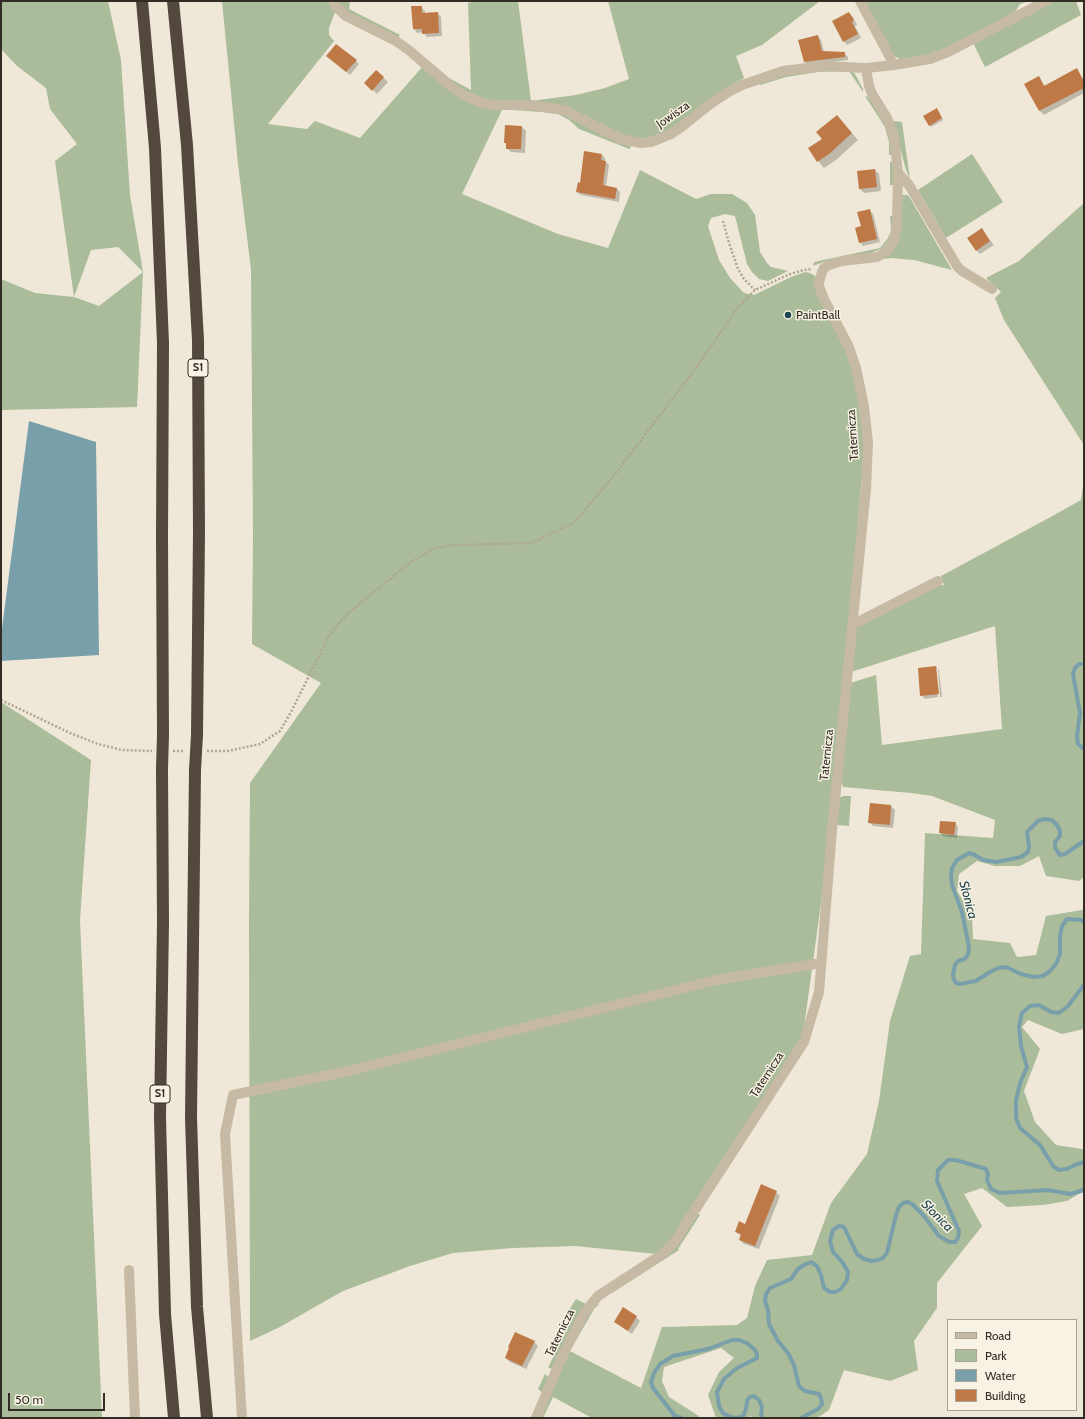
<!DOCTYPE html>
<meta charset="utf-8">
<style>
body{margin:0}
#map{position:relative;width:1085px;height:1419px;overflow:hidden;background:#efe8d8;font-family:Cabin,sans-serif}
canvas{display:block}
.frame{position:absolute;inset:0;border:2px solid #322c25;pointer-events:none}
.legend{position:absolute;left:947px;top:1319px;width:130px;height:92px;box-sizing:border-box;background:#f7f2e3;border:1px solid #a8a397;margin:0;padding:5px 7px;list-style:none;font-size:12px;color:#322c25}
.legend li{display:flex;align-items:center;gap:8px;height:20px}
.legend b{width:20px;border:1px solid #a8a397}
.scale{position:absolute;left:8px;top:1393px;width:97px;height:18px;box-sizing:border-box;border:2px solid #322c25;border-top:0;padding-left:5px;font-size:12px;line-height:14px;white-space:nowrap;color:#322c25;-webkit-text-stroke:3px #f7f2e3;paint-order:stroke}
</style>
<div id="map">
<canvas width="1085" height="1419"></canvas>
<div class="frame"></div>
<ul class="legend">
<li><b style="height:5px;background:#c6baa5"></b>Road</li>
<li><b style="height:11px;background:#aabc99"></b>Park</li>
<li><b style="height:11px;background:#799faa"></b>Water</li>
<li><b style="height:11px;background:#be7946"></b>Building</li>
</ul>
<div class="scale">50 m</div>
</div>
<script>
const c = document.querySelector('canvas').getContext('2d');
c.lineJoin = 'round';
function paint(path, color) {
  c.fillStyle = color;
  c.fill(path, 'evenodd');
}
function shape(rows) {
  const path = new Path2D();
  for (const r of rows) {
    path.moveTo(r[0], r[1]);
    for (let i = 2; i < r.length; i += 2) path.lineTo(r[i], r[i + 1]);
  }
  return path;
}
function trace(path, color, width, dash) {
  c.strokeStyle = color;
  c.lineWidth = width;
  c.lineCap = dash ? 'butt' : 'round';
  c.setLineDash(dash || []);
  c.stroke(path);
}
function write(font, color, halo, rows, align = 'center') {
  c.font = font + ' Cabin,sans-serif';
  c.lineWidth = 3;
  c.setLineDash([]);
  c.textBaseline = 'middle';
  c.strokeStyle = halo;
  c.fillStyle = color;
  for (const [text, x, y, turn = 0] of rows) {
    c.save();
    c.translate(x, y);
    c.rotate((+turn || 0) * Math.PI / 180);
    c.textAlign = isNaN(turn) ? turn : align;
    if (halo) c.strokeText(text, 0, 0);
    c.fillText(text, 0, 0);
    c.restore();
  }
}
const green = shape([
 [1,1,108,1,121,60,130,195,143,272,137,407,1,410,1,279,35,293,74,297,55,161,77,144,50,109,46,88,17,66,1,49],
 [118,247,143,272,99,306,74,297,91,250],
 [222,1,330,1,335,12,329,28,329,35,334,41,268,124,307,129,315,121,360,138,423,66,437,78,502,110,462,194,558,234,608,248,640,170,696,199,711,194,732,194,747,203,755,215,760,252,767,263,771,267,788,271,768,281,759,279,752,272,747,264,735,216,725,214,711,218,708,226,719,260,730,278,744,293,754,295,791,277,805,272,810,273,815,276,816,285,837,329,853,370,865,442,831,830,802,1042,671,1243,657,1254,575,1246,513,1248,453,1253,410,1266,343,1291,278,1328,250,1341,249,921,250,783,321,683,252,644,253,536,251,270,238,164],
 [336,1,350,1,349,9,400,35,397,38,348,13],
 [476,1,518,1,531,101,576,95,605,88,629,79,608,1,820,1,762,45,736,56,744,78,729,87,683,123,648,140,630,138,587,118,503,103,471,95,432,67,433,64,449,78,471,90,468,3],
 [865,1,1029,1,1020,4,1015,12,946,50,902,61,892,54],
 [1053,1,1076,1,1081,15,985,67,973,43],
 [818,70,851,70,855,74,863,89,863,92,849,71,818,72,786,77,760,85,759,82,785,75],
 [865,96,868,97,880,113,890,137,892,155,889,155,889,142,885,127],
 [516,109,554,110,630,145,631,148,629,149,579,129,569,120,558,114,541,112,513,110],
 [893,121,902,122,910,179,906,170],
 [972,154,1003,202,946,238,918,190],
 [890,162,893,162,894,185,890,185],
 [902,195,908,195,910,198,952,270,914,260,891,258,875,260,887,255],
 [1084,203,1084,445,1004,320,995,298,1001,292,986,278,1019,261],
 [890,216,894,216,890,238,883,248,871,253,832,259,813,266,814,262,880,248,888,238,891,231],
 [1084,480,1084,877,1079,881,1046,876,1039,856,1020,866,995,866,977,861,959,874,957,891,972,915,973,939,1010,943,1017,957,1036,955,1046,916,1082,910,1084,911,1084,1029,1062,1034,1028,1020,1022,1027,1040,1049,1024,1091,1035,1122,1056,1145,1082,1149,1084,1151,1084,1191,1067,1201,1043,1205,1007,1207,982,1188,964,1194,982,1226,937,1283,937,1308,914,1341,918,1370,890,1381,844,1370,829,1410,817,1418,753,1418,751,1416,748,1418,716,1418,708,1395,719,1372,734,1358,721,1348,664,1367,662,1381,669,1397,699,1416,699,1418,592,1418,553,1397,543,1418,541,1418,567,1350,596,1302,599,1304,594,1309,570,1351,641,1388,662,1327,737,1325,747,1318,755,1286,767,1260,812,1255,831,1203,867,1154,879,1101,890,1021,910,956,921,954,925,833,993,838,995,820,932,796,911,793,843,787,841,780,850,683,876,675,882,745,1002,729,995,626,851,672,856,627,936,585,944,585,941,576,1047,519,1081,500],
 [1,702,91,760,80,920,102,1418,1,1418],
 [843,796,851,796,849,826,837,825,839,798],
 [697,1213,700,1215,678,1249,679,1250,612,1293,612,1290,645,1269],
 [576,1299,586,1304,554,1369,548,1368,570,1321,564,1318],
 [545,1374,549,1378,543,1393,538,1389]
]);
const water = shape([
 [29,421,96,442,99,655,1,661,1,636]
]);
const shadow = shape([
 [412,7,421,7,425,11,425,14,438,13,441,17,442,36,427,37,423,32,417,33,414,29],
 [849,13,853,17,857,25,855,26,861,38,847,45,844,41],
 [817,36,821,40,824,52,844,53,848,57,848,60,808,65,804,61],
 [331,59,356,61,359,64,350,75],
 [1076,69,1084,80,1084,93,1044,115,1040,111,1039,77,1045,86],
 [376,71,388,82,377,94,366,83],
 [938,111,943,120,931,127,929,125],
 [837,116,858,140,836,160,824,168,818,161,823,139],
 [522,127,526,131,525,153,511,152,507,148,507,144,505,142],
 [602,155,605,158,605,161,609,165,606,186,617,189,620,192,619,202,581,195,577,192,581,184],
 [875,170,879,174,881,191,864,193,860,189],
 [869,210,873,214,880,242,863,246,860,242,862,227],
 [982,230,994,245,980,254,976,250],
 [936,667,939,670,942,697,940,697,938,669,936,669,938,697,925,699,921,695,919,669],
 [891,806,895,810,893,828,873,826,869,822],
 [955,823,958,827,957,838,943,836,940,833],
 [776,1192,780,1196,759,1249,744,1244,740,1240,741,1236,736,1232,745,1225],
 [636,1317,640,1321,632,1334,615,1322],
 [534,1342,538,1346,526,1369,510,1362,506,1358]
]);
const stream = shape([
 [1084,664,1079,664,1075,668,1073,674,1080,713,1077,736,1078,744,1084,749],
 [1084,841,1065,854,1060,855,1055,848,1055,842,1060,836,1060,831,1057,825,1052,820,1044,819,1038,821,1027,832,1029,847,1028,852,1021,857,996,862,983,860,975,855,969,853,957,860,952,868,951,875,952,885,962,912,969,947,968,954,965,959,958,961,955,965,953,975,954,980,956,983,960,984,976,981,990,972,998,968,1006,967,1021,974,1033,977,1043,976,1050,971,1056,964,1060,954,1060,936,1062,926,1067,919,1082,920,1084,922],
 [1084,985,1068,1006,1059,1013,1051,1012,1039,1005,1030,1006,1022,1013,1019,1026,1021,1046,1027,1067,1020,1083,1016,1101,1016,1118,1020,1128,1040,1145,1053,1166,1059,1170,1067,1169,1075,1165,1084,1162],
 [681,1418,675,1416,653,1388,651,1382,654,1373,660,1364,673,1356,708,1349,732,1340,739,1340,747,1343,755,1350,757,1354,757,1358,737,1368,724,1379,717,1392,719,1406,723,1413,730,1417,736,1418],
 [737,1418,743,1416,746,1409,747,1401,750,1397,754,1396,759,1400,762,1407,761,1415,763,1418],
 [801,1418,818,1409,822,1404,821,1398,819,1394,805,1391,799,1386,794,1365,788,1353,778,1341,769,1324,768,1310,765,1301,766,1294,770,1288,791,1279,798,1269,804,1265,811,1262,817,1266,821,1275,824,1288,830,1292,835,1292,841,1289,847,1280,848,1272,843,1263,833,1252,830,1241,833,1230,839,1226,844,1227,857,1254,864,1259,871,1261,878,1260,883,1258,887,1253,896,1215,899,1207,903,1203,908,1202,912,1204,924,1216,939,1236,949,1242,955,1242,958,1238,959,1231,937,1181,938,1170,948,1160,956,1160,986,1169,988,1174,987,1180,991,1189,1000,1193,1048,1190,1070,1194,1081,1191,1084,1189]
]);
const building = shape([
 [411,6,422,6,422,13,438,12,439,33,422,34,422,29,413,29],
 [849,12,854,20,852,22,858,34,843,42,832,21],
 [818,35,822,51,845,52,845,57,804,62,798,40],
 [336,44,357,60,346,72,326,56],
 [1077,68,1084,82,1084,88,1039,111,1024,84,1039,76,1044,86],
 [376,70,384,77,372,91,364,83],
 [937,108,942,118,929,126,923,116],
 [837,115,852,133,829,154,817,162,808,148,822,139,816,132],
 [505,125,522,126,521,149,506,149,506,143,504,143],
 [584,151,602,154,601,160,606,161,603,185,617,188,615,199,576,192,578,182,580,183],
 [875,169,877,187,859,189,857,171],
 [870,209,877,239,859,243,855,228,861,226,857,212],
 [982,228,990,241,976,251,967,238],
 [936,666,939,694,920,696,918,668],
 [870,803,891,805,890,825,868,823],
 [940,821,956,822,954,835,939,833],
 [761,1184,777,1191,755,1246,739,1240,741,1234,735,1232,739,1221,745,1224],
 [623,1307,637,1316,628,1331,614,1322],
 [515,1332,535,1341,522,1366,505,1358,509,1348,508,1347]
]);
const path = shape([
 [723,221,729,243,738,269,744,279,755,290],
 [1,700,70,733,98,744,122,750,152,751],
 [173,751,184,751],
 [207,751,228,751,260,744,280,731,291,712,330,634,346,615,407,565,434,548,454,545,532,543,575,522,615,474,693,372,737,309,755,290,790,274,804,270,812,269]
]);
const minor = shape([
 [333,1,335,6,346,16,396,41,410,51,448,84,463,95,483,103,492,105,531,105,564,110,621,139,641,143,651,142,671,134,680,128,710,104,730,91,742,85,783,71,824,66,866,68,894,65,930,59,948,52,1046,1],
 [860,1,894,65],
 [898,173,909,185,957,266,962,271,992,289],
 [852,625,938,581],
 [129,1270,135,1418],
 [242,1418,225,1134,233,1095,353,1070,716,980,821,963],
 [536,1418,565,1350,584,1313,598,1296,664,1253,673,1244,804,1042,819,992,832,830,866,489,868,443,864,406,856,368,849,347,824,299,819,286,819,282,822,272,824,268,829,265,842,261,877,257,887,251,894,241,897,225,898,173,894,135,887,118,872,94,869,86,866,68]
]);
const highway = shape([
 [142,1,155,148,163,343,162,537,163,735],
 [173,1,187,145,198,340,199,533,197,735],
 [162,769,163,922,160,1117,165,1314,174,1418],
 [195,770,191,1117,197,1307,207,1418]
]);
const highwayBridge = shape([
 [162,769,163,735],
 [195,770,197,735]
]);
const markers = [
 [788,315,4,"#1e4450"]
];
const shields = [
 [198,368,20],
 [160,1094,20]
];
const shieldNames = [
 ["S1",198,368],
 ["S1",160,1094]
];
const streetNames = [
 ["Jowisza",673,115,-35],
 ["Taternicza",853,435,-94],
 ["Taternicza",827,755,-84],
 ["Taternicza",767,1075,-57],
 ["Taternicza",560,1333,-64]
];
const poiNames = [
 ["PaintBall",796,315]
];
const waterNames = [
 ["Słonica",968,900,75],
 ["Słonica",937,1216,45]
];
paint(green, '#aabc99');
paint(water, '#799faa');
paint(shadow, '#0003');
trace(stream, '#799faa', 4);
paint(building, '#be7946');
trace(path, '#b1a48f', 2.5, [2, 2]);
trace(minor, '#c6baa5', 10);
trace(highway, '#52483d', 12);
trace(highwayBridge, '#52483d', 12);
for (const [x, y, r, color] of markers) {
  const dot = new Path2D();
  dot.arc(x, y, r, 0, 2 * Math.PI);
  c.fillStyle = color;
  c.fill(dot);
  trace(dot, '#f7f2e3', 1.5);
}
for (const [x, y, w] of shields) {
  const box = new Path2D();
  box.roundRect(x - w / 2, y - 9, w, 18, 3);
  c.fillStyle = '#f7f2e3';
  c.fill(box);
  trace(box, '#322c25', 1);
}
write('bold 11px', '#322c25', null, shieldNames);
write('12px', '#322c25', '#f7f2e3', streetNames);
write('12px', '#322c25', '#f7f2e3', poiNames, 'left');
write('italic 13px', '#1e4450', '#f7f2e3', waterNames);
</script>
